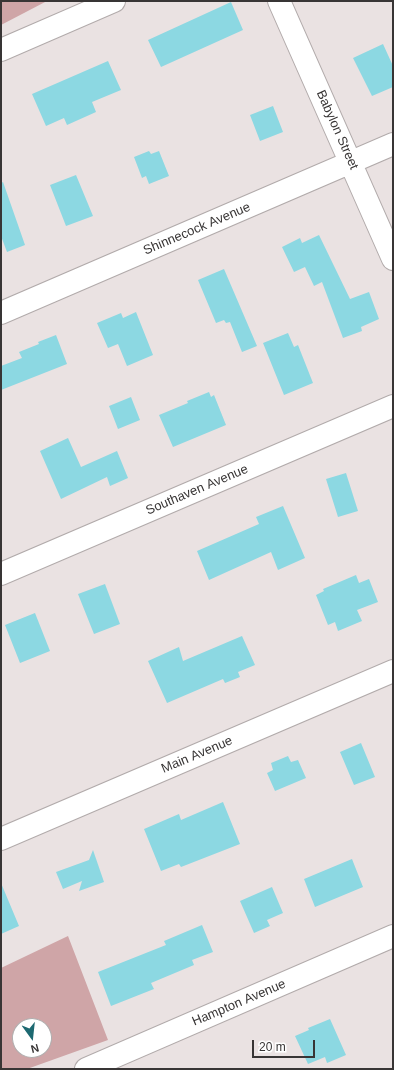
<!DOCTYPE html>
<style>
body{margin:0}
#map{position:relative;width:394px;height:1070px;overflow:hidden;background:#eae2e2;font-family:Helvetica,sans-serif}
canvas{display:block}
.frame{position:absolute;inset:0;border:2px solid #383535;pointer-events:none}
.north{position:absolute;left:12px;top:1018px;width:40px;height:40px;box-sizing:border-box;background:#fff;border:1px solid #afaeae;border-radius:50%;rotate:165deg;font-size:11px;font-weight:700;line-height:16px;text-align:center;color:#383535}
.north::after{content:'';display:block;margin:auto;width:14px;height:18px;background:#1d6971;clip-path:polygon(50% 0,100% 100%,50% 72%,0 100%)}
.scale{position:absolute;left:252px;top:1040px;width:63px;height:18px;box-sizing:border-box;border:2px solid #383535;border-top:0;padding-left:5px;font-size:12px;line-height:14px;white-space:nowrap;color:#383535;-webkit-text-stroke:3px #fff;paint-order:stroke}
</style>
<div id="map">
<canvas width="394" height="1070"></canvas>
<div class="frame"></div>
<div class="north">N</div>
<div class="scale">20 m</div>
</div>
<script>
const c = document.querySelector('canvas').getContext('2d');
c.lineJoin = 'round';
function paint(path, color) {
  c.fillStyle = color;
  c.fill(path, 'evenodd');
}
function shape(rows) {
  const path = new Path2D();
  for (const r of rows) {
    path.moveTo(r[0], r[1]);
    for (let i = 2; i < r.length; i += 2) path.lineTo(r[i], r[i + 1]);
  }
  return path;
}
function trace(path, color, width, dash) {
  c.strokeStyle = color;
  c.lineWidth = width;
  c.lineCap = dash ? 'butt' : 'round';
  c.setLineDash(dash || []);
  c.stroke(path);
}
function write(font, color, halo, rows, align = 'center') {
  c.font = font + ' Helvetica,sans-serif';
  c.lineWidth = 3;
  c.setLineDash([]);
  c.textBaseline = 'middle';
  c.strokeStyle = halo;
  c.fillStyle = color;
  for (const [text, x, y, turn = 0] of rows) {
    c.save();
    c.translate(x, y);
    c.rotate((+turn || 0) * Math.PI / 180);
    c.textAlign = isNaN(turn) ? turn : align;
    if (halo) c.strokeText(text, 0, 0);
    c.fillText(text, 0, 0);
    c.restore();
  }
}
const green = shape([
 [1,1,47,1,1,25],
 [68,936,108,1040,27,1069,1,1069,1,968],
 [20,1026,44,1026,44,1050,20,1050]
]);
const building = shape([
 [231,2,243,30,161,67,148,40],
 [383,44,393,66,393,87,372,96,353,58],
 [108,61,121,90,92,102,96,112,67,125,64,118,46,126,32,94],
 [273,106,283,132,260,141,250,115],
 [149,151,151,154,159,151,169,176,149,184,146,176,142,178,134,157],
 [76,175,93,216,66,226,50,185],
 [3,182,25,245,7,252,1,236,1,183],
 [319,235,350,299,369,292,379,319,361,327,362,331,343,338,322,282,314,286,305,267,294,272,282,247,300,238,302,243],
 [224,269,257,346,242,352,230,322,226,323,224,320,216,323,198,280],
 [136,312,153,355,127,366,118,344,108,348,97,323,121,313,123,318],
 [288,333,294,347,298,345,313,383,284,395,263,343],
 [56,335,67,364,1,390,1,366,22,358,19,352,39,344,38,342],
 [209,392,211,397,214,395,226,425,173,447,159,415,188,403,187,401],
 [131,397,140,420,118,429,109,406],
 [68,438,81,467,117,451,128,478,110,486,107,477,61,499,40,451],
 [346,473,358,511,338,517,326,479],
 [283,506,305,558,278,570,271,552,209,580,197,551,259,524,256,517],
 [356,575,359,583,369,579,378,602,357,610,362,621,338,631,335,622,328,625,316,595,324,591,323,589],
 [105,584,120,624,94,634,78,594],
 [35,613,50,651,20,663,5,625],
 [242,636,255,665,238,672,240,677,225,683,223,679,167,703,148,661,179,647,183,661],
 [361,743,375,777,354,785,340,752],
 [288,756,291,762,298,760,306,778,275,791,267,773,273,770,271,763],
 [223,802,240,844,181,867,179,864,161,871,144,829,179,814,181,820],
 [93,850,104,882,79,891,82,881,63,889,56,872,89,860],
 [352,859,363,887,315,907,304,879],
 [1,883,19,926,1,934],
 [272,887,283,913,267,920,270,926,254,933,240,901],
 [202,925,213,952,192,960,194,965,151,983,154,989,111,1006,98,972,166,945,164,941],
 [330,1019,346,1055,327,1063,325,1057,308,1064,295,1036,309,1030,308,1028]
]);
const minor = shape([
 [279,1,393,259],
 [1,50,114,1],
 [1,313,393,144],
 [1,574,393,406],
 [1,839,393,671],
 [86,1069,393,936]
]);
const streetNames = [
 ["Babylon Street",337,130,66],
 ["Shinnecock Avenue",197,229,-23],
 ["Southaven Avenue",197,490,-23],
 ["Main Avenue",197,755,-23],
 ["Hampton Avenue",239,1003,-23]
];
paint(green, '#cfa5a7');
paint(building, '#8cd8e2');
trace(minor, '#b2abab', 24);
trace(minor, '#fff', 22);
write('13px', '#383535', '#fff', streetNames);
</script>
